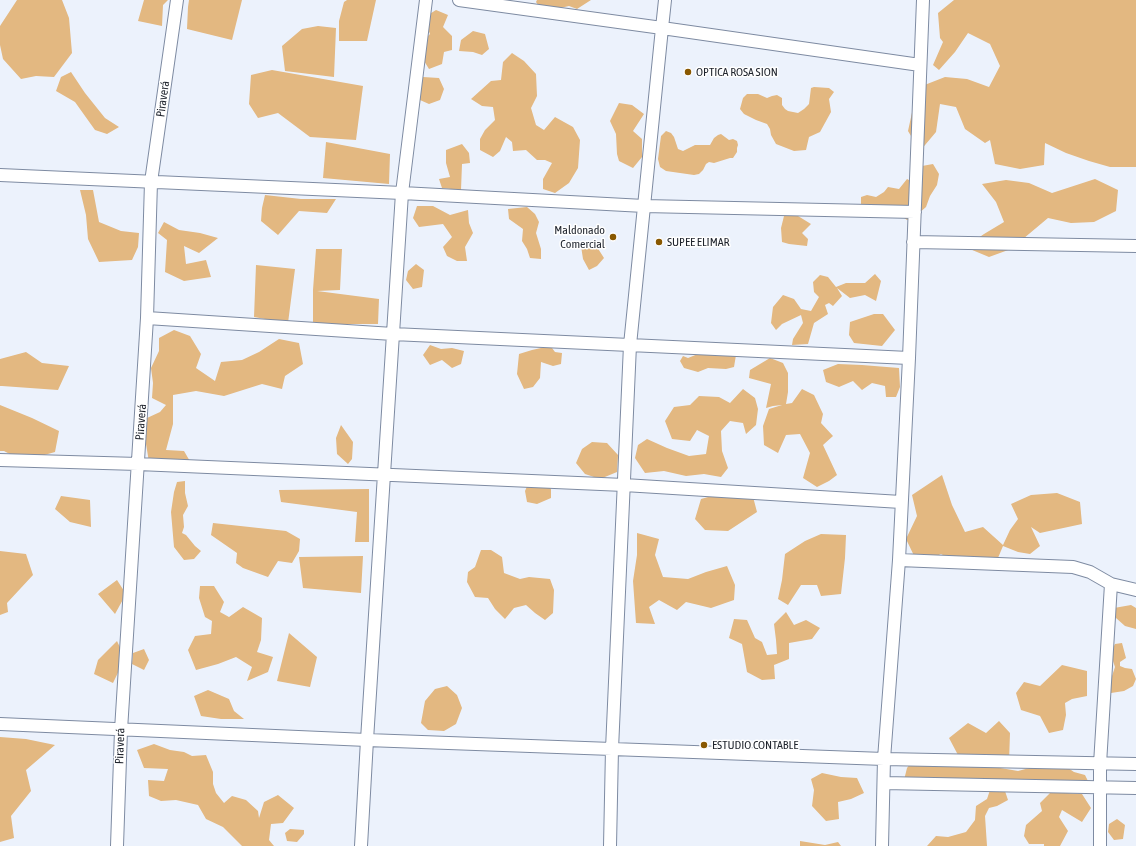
<!DOCTYPE html>
<meta charset="utf-8">
<style>
body{margin:0}
canvas{display:block;background:#ecf2fc}
</style>
<canvas width="1136" height="846"></canvas>
<script>
const c = document.querySelector('canvas').getContext('2d');
c.lineJoin = 'round';
function paint(path, color) {
  c.fillStyle = color;
  c.fill(path, 'evenodd');
}
function shape(rows) {
  const path = new Path2D();
  for (const r of rows) {
    path.moveTo(r[0], r[1]);
    for (let i = 2; i < r.length; i += 2) path.lineTo(r[i], r[i + 1]);
  }
  return path;
}
function trace(path, color, width, dash) {
  c.strokeStyle = color;
  c.lineWidth = width;
  c.lineCap = dash ? 'butt' : 'round';
  c.setLineDash(dash || []);
  c.stroke(path);
}
function write(font, color, halo, rows, align = 'center') {
  c.font = font + ' "Asap Condensed",sans-serif';
  c.lineWidth = 3;
  c.setLineDash([]);
  c.textBaseline = 'middle';
  c.strokeStyle = halo;
  c.fillStyle = color;
  for (const [text, x, y, turn = 0] of rows) {
    c.save();
    c.translate(x, y);
    c.rotate((+turn || 0) * Math.PI / 180);
    c.textAlign = isNaN(turn) ? turn : align;
    if (halo) c.strokeText(text, 0, 0);
    c.fillText(text, 0, 0);
    c.restore();
  }
}
const forest = shape([
 [17,0,62,0,69,18,72,53,54,77,36,76,21,79,3,59,0,45,0,26],
 [144,0,168,0,163,5,162,26,138,21],
 [189,0,242,0,232,40,187,29,188,7],
 [347,0,376,0,367,41,339,41,339,21,344,2],
 [537,0,591,0,577,9,569,6,543,12,536,2],
 [954,0,1136,0,1136,167,1110,167,1089,161,1066,153,1045,143,1044,165,1020,169,995,164,990,140,985,143,965,129,956,107,940,104,936,132,920,151,908,131,913,108,922,86,945,77,967,79,989,87,1000,66,990,44,968,33,955,52,939,70,933,65,943,42,940,38,938,13],
 [436,10,448,15,443,27,452,36,452,50,444,52,442,64,429,69,421,56,425,39,430,34,427,27,428,15],
 [318,26,336,28,334,77,285,71,282,46,302,29],
 [473,31,485,34,489,49,482,55,473,52,459,51,461,40],
 [512,53,524,61,536,74,537,96,531,108,536,125,544,130,555,117,573,127,580,140,578,168,569,183,555,193,543,189,543,179,552,163,545,160,537,160,526,150,513,151,512,142,506,137,500,151,493,157,480,150,480,139,485,130,495,120,493,107,482,106,471,99,491,81,501,80,503,62],
 [272,70,363,86,356,140,310,137,278,113,258,118,249,104,251,75],
 [71,72,85,93,105,118,119,127,107,134,95,130,75,102,56,91,61,77],
 [423,77,439,78,444,89,440,100,429,104,420,100,419,86],
 [814,87,829,88,834,92,829,99,831,112,820,132,809,137,806,150,794,151,776,144,771,135,770,129,767,124,756,120,744,114,740,109,743,98,747,94,758,94,767,98,772,96,777,95,782,98,782,105,785,109,788,111,798,113,804,109,809,104,811,88],
 [619,103,632,105,644,114,633,131,642,139,642,157,633,168,619,161,617,154,616,134,610,121],
 [666,131,671,133,674,137,678,149,683,151,695,145,710,145,714,138,718,135,721,134,729,140,733,139,737,141,738,145,737,148,737,152,733,158,730,158,714,163,709,162,706,164,703,170,699,174,694,175,666,171,660,167,658,159,661,136],
 [326,142,390,154,389,184,323,178],
 [462,144,469,153,470,163,462,164,461,190,442,188,439,179,450,177,446,163,446,150],
 [933,164,939,174,937,185,930,196,926,207,918,214,907,220,897,213,886,218,865,209,861,204,861,197,867,195,876,197,884,192,888,187,899,189,907,179,917,184,922,166],
 [1095,179,1118,190,1116,211,1094,222,1071,223,1048,218,1011,249,989,257,965,247,984,234,1004,222,996,202,982,184,1006,180,1029,183,1052,193],
 [80,190,93,190,99,222,121,231,139,233,138,247,132,260,99,262,88,239,86,215],
 [265,195,301,199,336,199,327,213,299,211,278,235,261,221,262,208],
 [417,206,433,206,450,215,468,210,469,223,473,233,465,247,467,261,457,261,447,256,443,247,452,237,443,224,419,227,413,218],
 [527,207,535,214,539,222,536,233,541,249,541,259,530,258,527,249,522,241,523,229,509,219,508,209],
 [784,216,798,216,811,224,802,233,808,239,807,246,789,244,782,242,781,228],
 [164,222,179,230,200,233,218,238,199,253,184,246,186,264,206,260,211,277,184,281,165,272,167,240,158,233],
 [581,246,597,247,604,258,597,266,589,270,583,259],
 [316,249,342,249,340,290,317,291,379,299,378,324,313,324,313,290],
 [416,264,424,270,422,287,413,289,406,280,408,271],
 [256,265,295,269,288,323,254,317],
 [875,274,881,281,876,301,865,295,850,298,837,288,842,296,833,306,829,303,825,305,828,314,814,323,808,344,792,345,793,339,803,323,801,315,782,324,776,330,771,323,773,307,783,295,794,299,801,309,811,311,819,297,814,292,813,282,820,275,828,277,836,287,846,283,865,283],
 [874,314,883,314,895,330,882,346,854,343,849,335,850,322],
 [174,330,190,336,201,354,196,368,215,381,221,362,242,360,259,352,279,339,299,343,303,364,285,376,282,389,262,384,224,396,196,391,173,395,173,424,166,450,184,451,191,463,149,462,145,438,147,418,160,412,166,405,152,398,153,383,151,368,159,351,159,338],
 [430,345,441,349,452,348,464,351,461,364,452,368,442,360,430,365,423,355],
 [541,348,552,348,555,352,562,353,561,364,553,366,541,362,540,378,533,387,524,389,517,374,519,354,532,350],
 [26,352,42,363,69,366,58,390,2,386,0,386,0,359],
 [698,354,736,355,734,367,726,369,708,368,698,372,684,368,680,361,683,356,688,358],
 [770,358,783,363,788,373,788,392,786,404,792,403,802,389,814,395,823,414,821,423,833,436,823,445,837,475,829,481,817,487,803,478,810,453,800,434,786,435,778,453,764,445,763,426,769,409,782,405,773,406,766,408,771,384,749,378,750,370],
 [838,364,862,365,899,368,900,387,896,397,886,397,885,386,872,383,862,390,853,381,839,387,826,382,823,370],
 [743,389,755,398,758,409,756,425,746,434,743,423,730,421,721,431,722,451,728,468,721,477,704,474,686,476,664,471,645,473,635,458,638,445,647,439,667,448,689,456,706,454,709,436,697,430,690,441,672,439,665,421,674,407,690,405,699,396,719,397,730,403],
 [0,405,32,418,59,431,55,452,23,461,4,451,0,451],
 [341,425,353,442,352,459,348,464,337,454,336,438],
 [592,442,607,443,618,455,617,472,600,479,585,474,576,463,582,449],
 [942,475,952,505,965,532,983,527,1003,545,1010,530,1018,519,1011,504,1031,495,1057,493,1080,502,1082,524,1040,533,1031,527,1040,546,1030,554,1018,552,1003,546,995,565,963,565,941,554,918,564,906,539,917,516,912,495],
 [542,479,551,489,551,498,537,504,527,502,525,491,528,484],
 [185,481,185,493,188,506,183,515,184,527,182,533,186,535,195,546,201,551,194,559,184,560,174,547,171,512,174,492,177,482],
 [369,489,369,542,355,542,357,512,281,502,279,490],
 [726,492,752,493,757,512,728,531,705,530,695,519,701,499],
 [61,496,90,500,91,527,70,522,55,509],
 [213,523,286,531,300,539,299,551,292,563,278,561,268,577,243,568,236,563,237,553,211,535],
 [637,533,659,539,655,555,663,577,688,579,706,572,727,566,735,585,734,600,711,608,686,602,677,610,659,600,649,607,655,624,636,623,633,581,637,555],
 [821,534,846,535,845,558,841,594,821,596,817,585,801,585,788,605,778,599,782,580,785,554,805,541],
 [481,550,491,550,502,557,504,573,520,579,529,577,550,579,554,590,553,613,545,620,535,613,526,605,514,608,505,619,495,609,488,598,475,597,467,582,468,572,475,567],
 [0,551,26,554,33,575,7,603,8,612,0,615],
 [363,556,361,593,303,588,299,557],
 [117,580,126,594,115,614,98,594],
 [200,586,214,586,224,602,220,612,229,617,243,607,262,618,261,640,257,652,273,657,268,672,247,681,252,667,236,657,218,664,196,670,188,650,195,636,211,634,212,621,205,617,199,598],
 [1131,605,1136,608,1136,629,1125,626,1116,618,1114,608],
 [786,612,794,625,806,620,820,628,812,639,789,643,789,659,774,665,775,679,762,680,747,672,742,644,729,638,734,619,747,620,755,638,762,642,767,655,777,654,776,640,774,624],
 [289,633,317,657,310,687,277,681],
 [117,641,125,658,113,683,94,674,98,660],
 [1122,643,1126,658,1120,662,1120,666,1125,668,1132,669,1136,679,1133,686,1124,691,1111,693,1107,687,1111,679,1115,667,1112,658,1112,650,1115,644],
 [144,649,149,660,144,670,132,664,133,653],
 [1062,665,1087,671,1087,696,1072,699,1065,703,1066,715,1063,730,1049,733,1040,716,1021,710,1016,693,1024,682,1040,686],
 [447,686,457,695,462,708,456,724,444,731,428,730,421,723,425,701,435,689],
 [208,690,229,699,234,711,244,719,221,719,201,716,194,696],
 [999,721,1010,733,1009,762,958,755,949,738,968,723,986,733],
 [0,737,26,739,55,745,26,770,31,791,11,816,14,838,0,842],
 [154,744,170,750,184,752,192,756,206,755,213,772,213,784,216,793,224,803,232,796,246,800,258,811,259,818,264,802,278,795,294,808,283,823,271,824,269,840,274,846,242,846,223,827,206,819,198,805,176,800,161,801,149,796,148,780,164,781,168,769,144,768,137,750],
 [913,760,983,765,1018,771,1037,766,1065,766,1074,772,1085,775,1088,781,1080,788,1060,787,1066,793,1082,794,1091,808,1082,822,1062,810,1059,817,1068,831,1060,846,1044,846,1044,844,1029,844,1024,836,1026,825,1042,811,1040,803,1050,793,1059,787,904,780,907,768],
 [822,773,841,777,857,778,864,793,851,799,838,802,839,819,826,821,812,806,814,790,811,779],
 [990,790,1005,791,1008,800,997,806,989,808,985,816,987,846,927,846,936,836,948,837,966,832,975,820,976,806,987,799],
 [1117,819,1125,825,1123,839,1114,840,1108,832,1109,824],
 [290,829,304,830,304,834,297,842,287,841,285,833],
 [800,841,825,845,838,842,841,846,800,846]
]);
const street = shape([
 [459,0,662,28,920,65],
 [0,175,402,193,644,206,915,212],
 [913,242,1136,246],
 [147,318,393,334,909,358],
 [0,460,138,464,624,485,901,502],
 [899,560,1073,567,1090,572,1111,584,1136,590],
 [0,724,367,740,884,759,1136,764],
 [884,783,1136,788],
 [117,846,121,730,147,318,151,182,177,0],
 [361,846,367,740,402,193,426,0],
 [610,846,612,749,630,345,662,28,665,0],
 [882,846,884,759,899,560,909,358,923,0],
 [1100,846,1100,764,1111,584]
]);
const markers = [
 [688,72,4,"#895800"],
 [613,237,4,"#895800"],
 [659,242,4,"#895800"],
 [704,745,4,"#895800"]
];
const poiNames = [
 ["OPTICA ROSA SION",696,72],
 ["Maldonado",605,230,"right"],
 ["Comercial",605,244,"right"],
 ["SUPEE ELIMAR",667,242],
 ["ESTUDIO CONTABLE",712,745]
];
const streetNames = [
 ["Piraverá",163,99,-82],
 ["Piraverá",141,422,-86],
 ["Piraverá",120,746,-88]
];
paint(forest, '#e3b881');
trace(street, '#7e8ba2', 14);
trace(street, '#fff', 12);
for (const [x, y, r, color] of markers) {
  const dot = new Path2D();
  dot.arc(x, y, r, 0, 2 * Math.PI);
  c.fillStyle = color;
  c.fill(dot);
  trace(dot, '#fff', 1.5);
}
write('12px', '#1f242d', '#fff', poiNames, 'left');
write('12px', '#1f242d', '#fff', streetNames);
</script>
